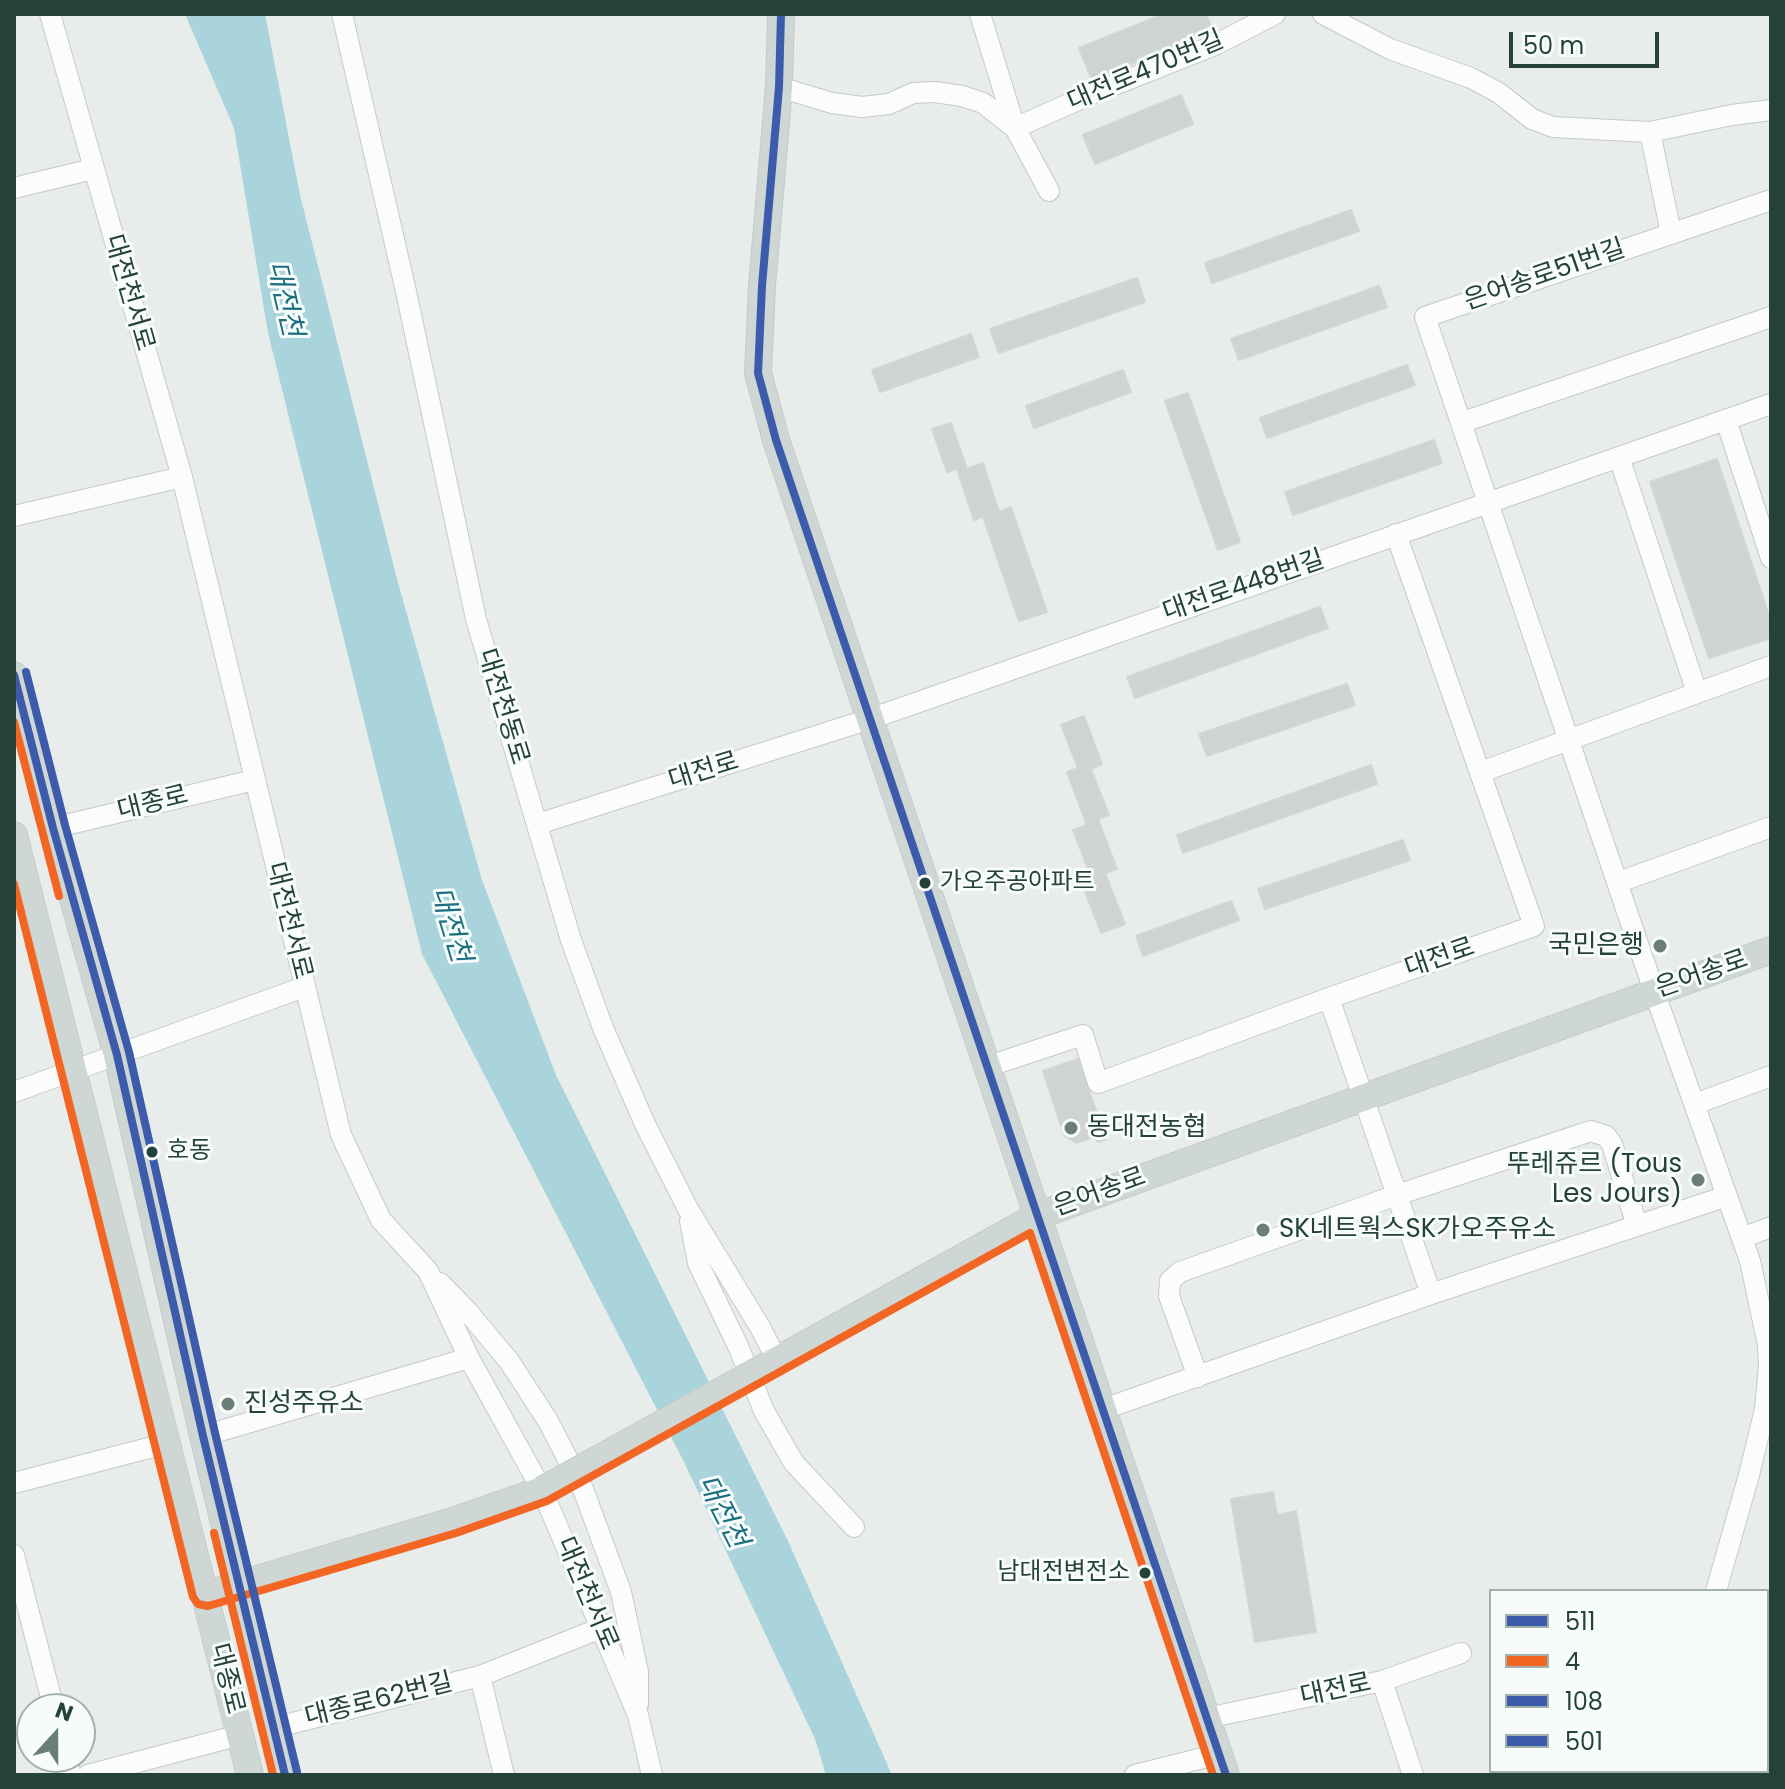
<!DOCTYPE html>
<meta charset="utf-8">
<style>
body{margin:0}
#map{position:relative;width:1785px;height:1789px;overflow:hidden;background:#e8edeb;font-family:Poppins,sans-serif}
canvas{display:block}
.frame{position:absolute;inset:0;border:16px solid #24423a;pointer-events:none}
.legend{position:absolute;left:1489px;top:1589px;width:280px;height:184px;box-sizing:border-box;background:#f7fbf9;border:2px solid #a3b1ad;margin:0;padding:10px 14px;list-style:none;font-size:24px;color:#24423a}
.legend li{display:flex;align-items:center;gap:16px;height:40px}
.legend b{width:40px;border:2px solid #a3b1ad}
.north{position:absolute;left:16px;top:1693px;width:80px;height:80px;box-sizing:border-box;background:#f7fbf9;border:2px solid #a3b1ad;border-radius:50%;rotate:21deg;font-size:22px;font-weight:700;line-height:32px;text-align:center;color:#24423a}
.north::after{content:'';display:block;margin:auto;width:28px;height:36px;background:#697e78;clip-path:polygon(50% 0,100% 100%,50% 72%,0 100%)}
.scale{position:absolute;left:1509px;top:32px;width:150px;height:36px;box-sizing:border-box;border:4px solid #24423a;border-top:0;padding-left:10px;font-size:24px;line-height:28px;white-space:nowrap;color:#24423a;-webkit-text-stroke:6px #f7fbf9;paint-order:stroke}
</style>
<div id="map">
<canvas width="1785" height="1789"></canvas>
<div class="frame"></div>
<ul class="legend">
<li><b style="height:10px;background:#3d5bab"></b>511</li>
<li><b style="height:10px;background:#f26522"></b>4</li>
<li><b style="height:10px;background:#3d5bab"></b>108</li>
<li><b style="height:10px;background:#3d5bab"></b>501</li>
</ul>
<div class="north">N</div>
<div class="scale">50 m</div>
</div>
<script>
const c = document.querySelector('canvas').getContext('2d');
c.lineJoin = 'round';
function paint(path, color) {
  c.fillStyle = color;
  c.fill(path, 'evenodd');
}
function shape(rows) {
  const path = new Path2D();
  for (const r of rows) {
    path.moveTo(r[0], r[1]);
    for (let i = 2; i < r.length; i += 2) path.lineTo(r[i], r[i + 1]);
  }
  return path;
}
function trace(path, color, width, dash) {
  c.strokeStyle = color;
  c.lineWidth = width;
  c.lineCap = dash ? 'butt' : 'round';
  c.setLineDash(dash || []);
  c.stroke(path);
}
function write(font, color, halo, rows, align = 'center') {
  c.font = font + ' Poppins,"Noto Sans KR",sans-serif';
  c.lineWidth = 6;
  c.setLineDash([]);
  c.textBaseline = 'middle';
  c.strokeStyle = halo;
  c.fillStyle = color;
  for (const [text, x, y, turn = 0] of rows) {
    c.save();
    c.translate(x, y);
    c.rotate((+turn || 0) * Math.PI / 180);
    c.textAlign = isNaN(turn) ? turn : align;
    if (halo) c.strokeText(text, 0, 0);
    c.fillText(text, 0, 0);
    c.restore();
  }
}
const water = shape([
 [185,14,265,14,300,195,397,579,482,880,556,1075,788,1541,892,1775,826,1775,815,1739,683,1460,422,954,268,333,234,128]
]);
const building = shape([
 [1164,14,1206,14,1213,31,1092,80,1079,48,1164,14],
 [1181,95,1193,124,1095,164,1083,135,1181,95],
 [1351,210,1359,231,1212,283,1205,263,1351,210],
 [1137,278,1145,302,999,353,990,329,1137,278],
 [1379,286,1387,307,1239,360,1231,339,1379,286],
 [971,334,979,357,880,392,872,370,971,334],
 [1407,365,1415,385,1267,438,1260,418,1407,365],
 [1123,370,1131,392,1034,428,1026,406,1123,370],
 [1188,393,1240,542,1218,550,1165,401,1188,393],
 [951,423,967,469,983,463,999,512,1011,507,1047,612,1019,621,983,517,974,520,957,469,947,472,932,429,951,423],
 [1434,440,1442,463,1293,515,1285,492,1434,440],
 [1717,459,1771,622,1771,638,1709,658,1650,482,1717,459],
 [1320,607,1328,628,1135,698,1127,677,1320,607],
 [1347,684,1355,705,1207,756,1199,734,1347,684],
 [1084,716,1102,764,1091,769,1109,815,1098,819,1117,869,1105,873,1125,924,1101,933,1083,886,1093,882,1073,830,1087,825,1067,772,1078,768,1061,725,1084,716],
 [1371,765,1377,784,1183,853,1177,835,1371,765],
 [1403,840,1410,860,1265,909,1258,889,1403,840],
 [1231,901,1239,920,1143,956,1136,936,1231,901],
 [1078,1059,1106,1139,1098,1142,1094,1137,1076,1143,1064,1135,1043,1071,1078,1059],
 [1273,1492,1277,1515,1296,1511,1316,1632,1255,1642,1231,1499,1273,1492]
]);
const minor = shape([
 [50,14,182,477,341,1135,381,1220,428,1271,469,1358,542,1490,638,1715,652,1775],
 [342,14,405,287,476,619,571,940,603,1028,645,1124,688,1209,760,1327,777,1360],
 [980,14,1015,128,1049,191],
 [1323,14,1390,49,1471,78,1499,93,1532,119,1553,127,1650,132,1732,115,1771,110],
 [779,87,832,103,862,107,889,104,913,93,935,92,962,96,983,103,1015,128,1089,95,1215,45,1275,14],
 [1650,132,1671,233],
 [14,188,93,169],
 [1726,420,1771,558],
 [1463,422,1771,317],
 [1619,457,1697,693],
 [14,516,182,477],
 [1481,772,1771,666],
 [538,824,870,719,1771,404],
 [53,828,254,780],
 [1619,882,1771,827],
 [1329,998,1431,1294],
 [986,1067,1083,1035,1098,1083,1329,998,1534,926,1396,534],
 [14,1092,304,987],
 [1695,1104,1771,1076],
 [690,1221,698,1263,738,1346,764,1411,794,1463,854,1527],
 [1742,1238,1771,1227],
 [440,1283,468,1312,509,1361,548,1421,583,1489,621,1592,638,1672,638,1704],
 [1198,1377,1169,1296,1170,1281,1180,1272,1397,1195,1591,1131,1606,1136,1612,1144,1637,1226],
 [1101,1410,1431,1294,1727,1196],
 [203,1436,469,1358],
 [14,1483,168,1443],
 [14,1555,54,1709],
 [1716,1591,1749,1475,1765,1409,1769,1366,1768,1345,1750,1261,1654,991,1425,317,1771,200],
 [480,1676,504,1775],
 [1382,1681,1413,1775],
 [1207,1718,1382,1681,1461,1653],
 [273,1728,480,1676,601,1628],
 [66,1757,71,1775],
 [1711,1771,1711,1775],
 [88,1775,240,1735],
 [1135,1775,1219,1754]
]);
const major = shape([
 [781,14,779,87,762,286,758,373,776,440,1226,1775],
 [14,675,53,828,117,1055,203,1436,285,1775],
 [14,835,250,1775],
 [768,1365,1037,1216,1771,950],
 [224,1589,453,1521,542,1490]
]);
const majorBridge = shape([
 [542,1490,768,1365]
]);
const bus1 = shape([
 [781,14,779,87,762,286,758,373,776,440,1226,1775]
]);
const bus2 = shape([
 [14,722,59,896],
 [14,884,193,1597,198,1604,208,1606,456,1533,547,1501,1030,1233,1213,1775],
 [214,1533,273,1775]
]);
const bus3 = shape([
 [14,675,53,828,117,1055,203,1436,285,1775]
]);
const bus4 = shape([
 [26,672,65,825,129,1052,215,1433,297,1772]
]);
const markers = [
 [925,883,7,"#24423a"],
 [1660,946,8,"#697e78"],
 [1071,1128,8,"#697e78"],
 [152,1152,7,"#24423a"],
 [1698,1180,8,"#697e78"],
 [1263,1230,8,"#697e78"],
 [228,1404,8,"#697e78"],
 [1145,1573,7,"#24423a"]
];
const busNames = [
 ["가오주공아파트",940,883],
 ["호동",167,1152],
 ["남대전변전소",1130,1573,"right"]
];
const streetNames = [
 ["대전로470번길",1146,72,-23],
 ["은어송로51번길",1545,276,-19],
 ["대전천서로",128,293,74],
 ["대전로448번길",1244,587,-19],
 ["대전천동로",502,707,73],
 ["대전로",704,772,-17],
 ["대종로",153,804,-14],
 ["대전천서로",288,921,76],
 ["대전로",1440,959,-19],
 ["은어송로",1702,975,-19],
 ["은어송로",1100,1193,-20],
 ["대전천서로",586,1594,67],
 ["대종로",226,1679,76],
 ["대전로",1336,1691,-12],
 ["대종로62번길",379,1701,-14]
];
const poiNames = [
 ["국민은행",1644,946,"right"],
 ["동대전농협",1087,1128],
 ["뚜레쥬르 (Tous",1682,1165,"right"],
 ["Les Jours)",1682,1195,"right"],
 ["SK네트웍스SK가오주유소",1279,1230],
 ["진성주유소",244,1404]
];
const waterNames = [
 ["대전천",283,299,77],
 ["대전천",449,925,73],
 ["대전천",721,1512,63]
];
paint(water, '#a9d4db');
paint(building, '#cfd4d2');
trace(building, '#d1d6d4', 2);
trace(minor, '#c5cac8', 22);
trace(major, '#c3ccc9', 28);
trace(minor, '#fcfcfc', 20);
trace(major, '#cfd7d5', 26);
trace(majorBridge, '#c3ccc9', 28, []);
trace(majorBridge, '#cfd7d5', 26);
trace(bus1, '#3d5bab', 8);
trace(bus2, '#f26522', 8);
trace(bus3, '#3d5bab', 8);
trace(bus4, '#3d5bab', 8);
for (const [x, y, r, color] of markers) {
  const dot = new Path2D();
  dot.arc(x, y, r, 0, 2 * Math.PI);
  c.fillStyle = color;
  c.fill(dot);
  trace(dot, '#f7fbf9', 3);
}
write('24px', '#24423a', '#f7fbf9', busNames, 'left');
write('26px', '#24423a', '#f7fbf9', streetNames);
write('26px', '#24423a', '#f7fbf9', poiNames, 'left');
write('italic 28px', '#1c6f80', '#f7fbf9', waterNames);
</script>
